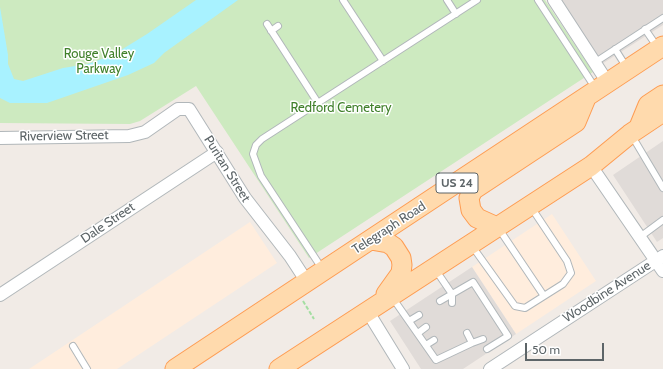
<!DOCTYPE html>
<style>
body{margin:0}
#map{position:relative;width:663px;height:369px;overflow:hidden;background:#f1ebe6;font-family:Cabin,sans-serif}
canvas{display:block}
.scale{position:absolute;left:525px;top:343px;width:79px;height:18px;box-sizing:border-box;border:2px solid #5d6568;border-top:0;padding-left:5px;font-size:12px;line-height:14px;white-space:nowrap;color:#5d6568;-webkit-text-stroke:3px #fff;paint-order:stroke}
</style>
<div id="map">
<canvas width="663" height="369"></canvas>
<div class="scale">50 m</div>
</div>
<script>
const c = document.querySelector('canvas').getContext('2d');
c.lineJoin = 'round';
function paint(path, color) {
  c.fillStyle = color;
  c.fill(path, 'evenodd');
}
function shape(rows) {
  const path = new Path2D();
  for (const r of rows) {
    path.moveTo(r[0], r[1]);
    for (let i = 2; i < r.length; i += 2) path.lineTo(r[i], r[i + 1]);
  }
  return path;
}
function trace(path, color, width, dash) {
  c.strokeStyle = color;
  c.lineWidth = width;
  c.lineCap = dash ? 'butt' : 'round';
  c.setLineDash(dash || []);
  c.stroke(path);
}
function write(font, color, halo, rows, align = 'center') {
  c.font = font + ' Cabin,sans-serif';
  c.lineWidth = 3;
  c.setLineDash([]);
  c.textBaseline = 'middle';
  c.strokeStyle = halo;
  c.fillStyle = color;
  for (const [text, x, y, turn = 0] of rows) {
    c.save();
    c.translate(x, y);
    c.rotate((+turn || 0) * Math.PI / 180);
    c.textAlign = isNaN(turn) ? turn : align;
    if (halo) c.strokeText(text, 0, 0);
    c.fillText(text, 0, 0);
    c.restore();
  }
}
const commercial = shape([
 [552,214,596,281,516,334,472,267],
 [250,222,277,263,117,369,29,369]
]);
const industrial = shape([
 [561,0,663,0,663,25,602,64],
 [663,141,663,238,657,242,613,175],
 [472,267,516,334,463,369,421,369,390,321]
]);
const green = shape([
 [0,0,545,0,593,72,309,258,196,86,140,121,130,124,0,123]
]);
const water = shape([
 [196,0,238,0,164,53,154,63,128,75,47,103,10,103,0,98,0,7,8,55,8,64,14,79,23,81,63,68,88,64,113,55,147,34]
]);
const path = shape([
 [303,301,314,319]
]);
const lane = shape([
 [343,0,383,61],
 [447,0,456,14],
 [538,0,596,89],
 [267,24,318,103],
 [645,29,658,48],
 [271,31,278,26],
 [615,49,627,68],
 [594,63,663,18],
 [632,136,663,188],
 [499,229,544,296],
 [640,237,663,220],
 [472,246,515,306,525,308,563,284,571,273,567,261,531,207],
 [435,269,452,294,452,303],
 [323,270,261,176,253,154,256,145,262,139,477,0],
 [392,297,436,360,472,343,467,333],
 [440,301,473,282,508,336,487,349],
 [409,321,419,315],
 [418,333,426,327],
 [472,343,483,339],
 [426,345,434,340],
 [73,346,87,369]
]);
const street = shape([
 [554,0,608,83],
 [0,138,129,136,145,132,178,109,189,109,245,198,290,256,307,282],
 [591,166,663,271],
 [0,295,217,152],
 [368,312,403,369],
 [490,369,663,256]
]);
const primary = shape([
 [639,127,648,105,663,95],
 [497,227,477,218,471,210,469,198,473,190,576,122,586,98],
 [371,240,388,243,394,247,401,258,402,265,401,273,386,294],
 [175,369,663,46],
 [279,369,591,166,630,134,663,112]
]);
const shields = [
 [457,183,42]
];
const shieldNames = [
 ["US 24",457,183]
];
const parkNames = [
 ["Rouge Valley",99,54],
 ["Parkway",99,69],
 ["Redford Cemetery",341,108]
];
const streetNames = [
 ["Riverview Street",64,136,-1],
 ["Puritan Street",227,169,58],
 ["Dale Street",108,223,-34],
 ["Telegraph Road",389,228,-33],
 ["Woodbine Avenue",607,292,-33]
];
paint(commercial, '#ffeddd');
paint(industrial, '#e0dbd8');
paint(green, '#cdeac0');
paint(water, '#a8f2ff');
trace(lane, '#b1b7ba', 8);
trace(street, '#b1b7ba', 14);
trace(primary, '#fe9c52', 21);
trace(path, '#a4dea2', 2, [4, 2]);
trace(lane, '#fff', 6);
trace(street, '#fff', 12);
trace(primary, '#ffdaad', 19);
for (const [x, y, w] of shields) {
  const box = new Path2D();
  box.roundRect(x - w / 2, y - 10, w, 20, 3);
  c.fillStyle = '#fff';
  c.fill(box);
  trace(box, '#5d6568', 1);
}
write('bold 12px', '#5d6568', null, shieldNames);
write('13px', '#40802b', '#fff', parkNames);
write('13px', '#5d6568', '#fff', streetNames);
</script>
